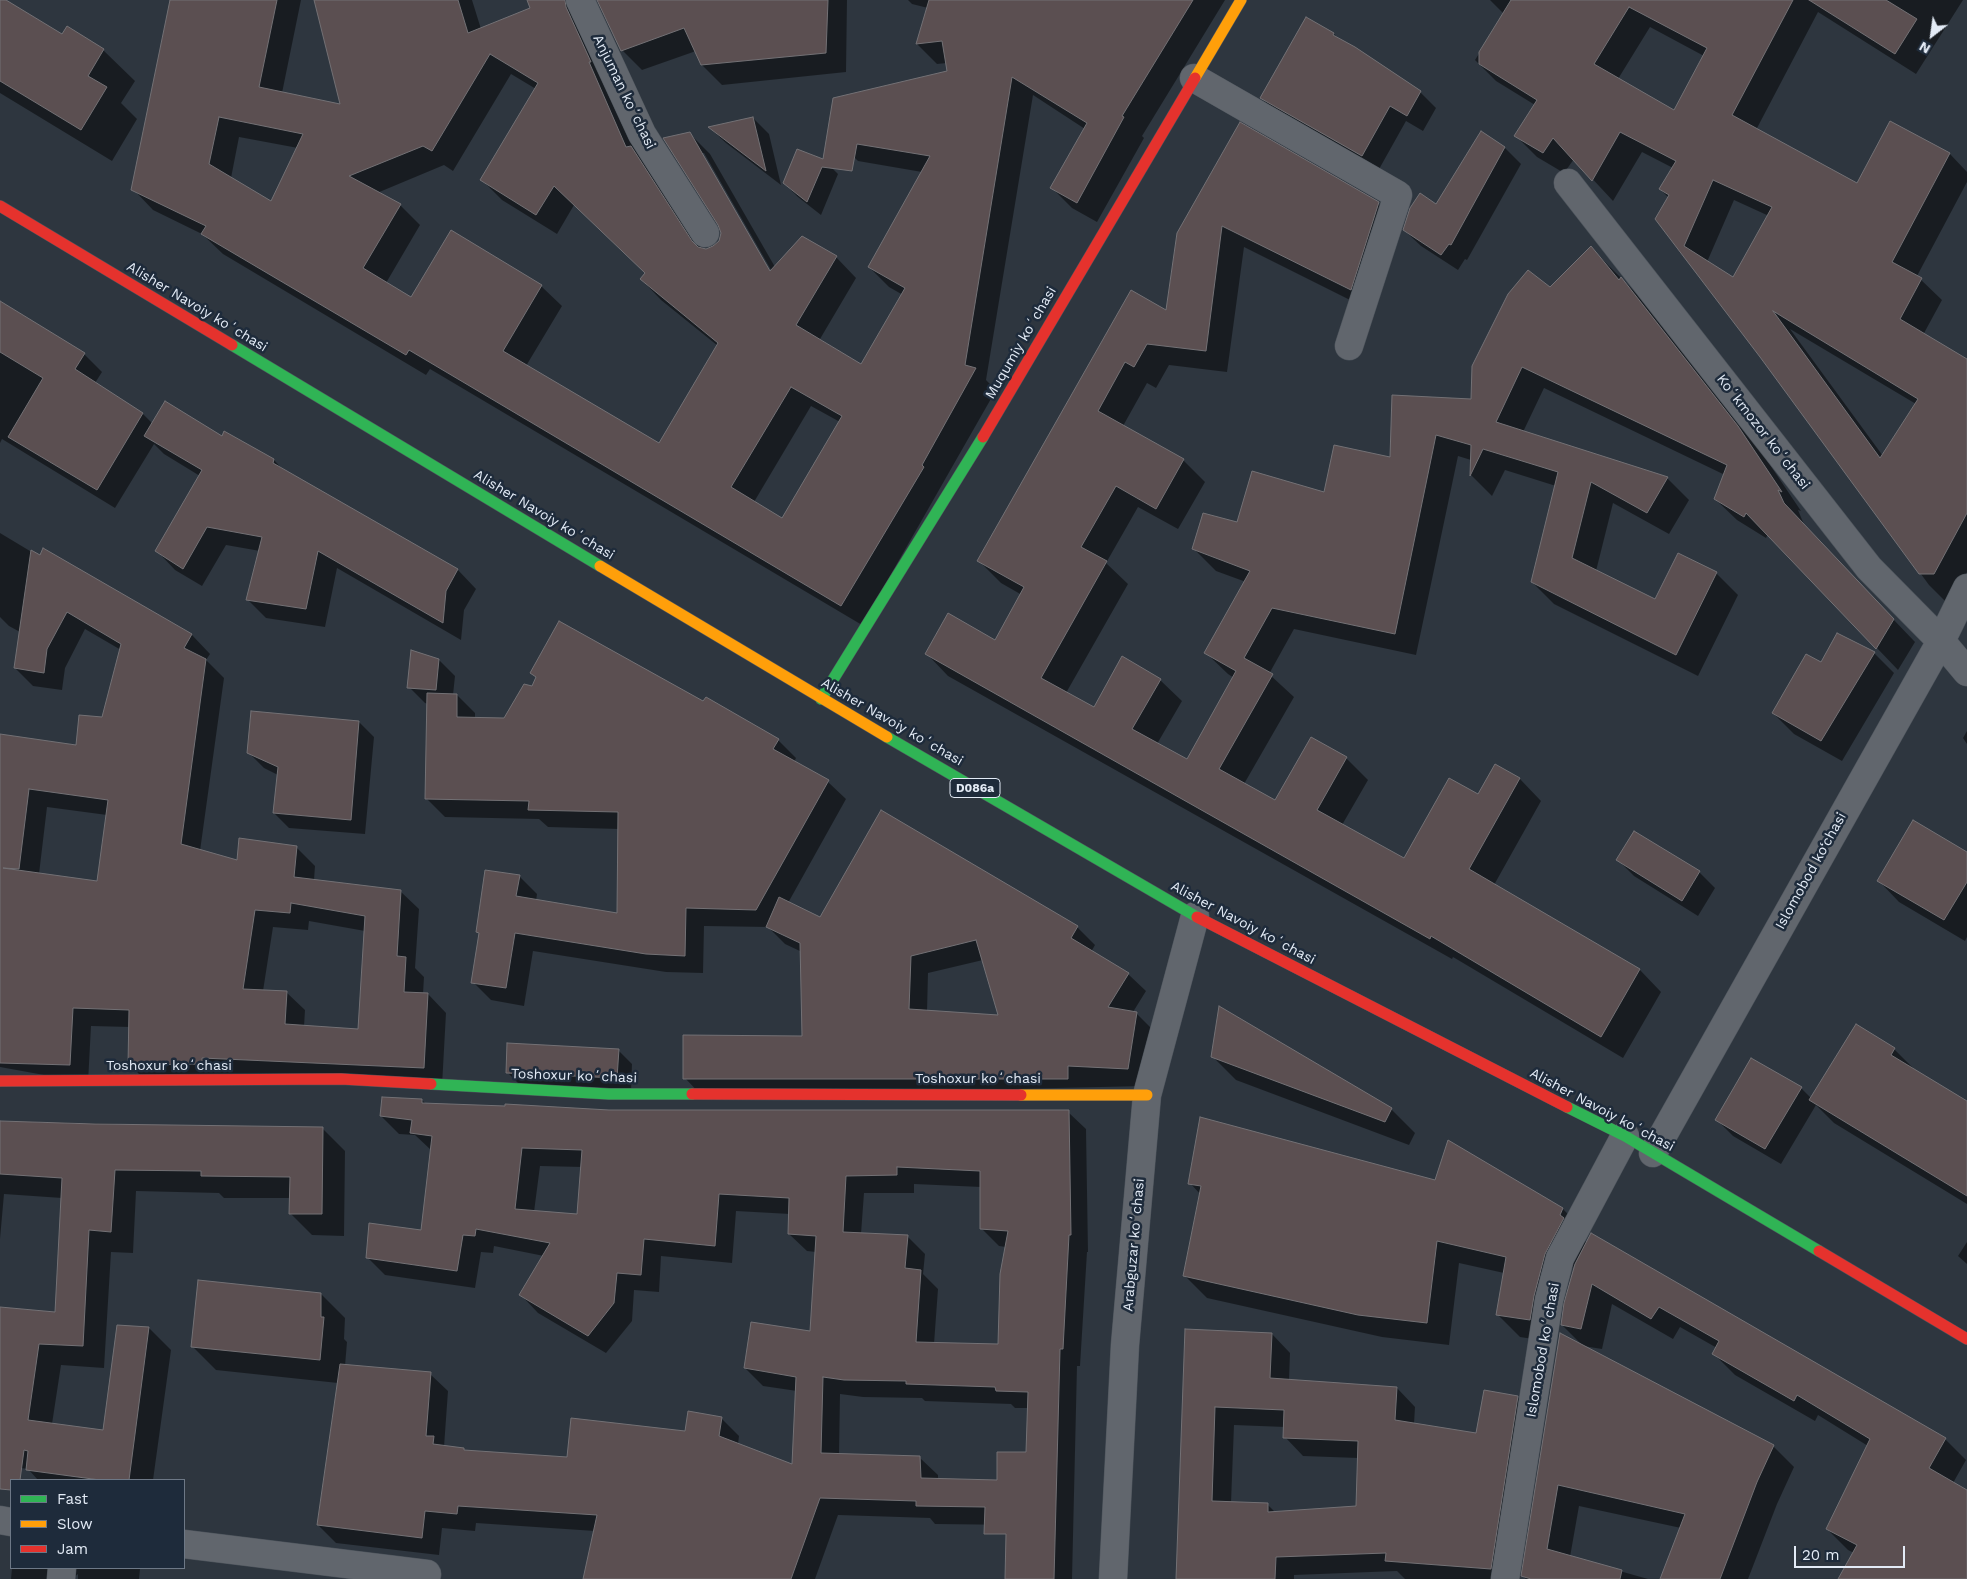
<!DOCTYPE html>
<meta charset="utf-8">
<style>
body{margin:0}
#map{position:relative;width:1967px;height:1579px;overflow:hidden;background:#2e363f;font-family:"Work Sans",sans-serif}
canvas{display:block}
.legend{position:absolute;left:10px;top:1479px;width:175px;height:90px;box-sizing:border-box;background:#1e2b3b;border:1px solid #6d7886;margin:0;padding:6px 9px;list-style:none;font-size:15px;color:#e3ebf6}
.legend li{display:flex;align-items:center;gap:10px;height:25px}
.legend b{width:25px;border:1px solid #6d7886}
.north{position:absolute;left:1907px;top:10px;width:50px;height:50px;-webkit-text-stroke:4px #1e2b3b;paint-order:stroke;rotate:210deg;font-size:14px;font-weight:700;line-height:20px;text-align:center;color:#e3ebf6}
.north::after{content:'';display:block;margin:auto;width:18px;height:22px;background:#e3ebf6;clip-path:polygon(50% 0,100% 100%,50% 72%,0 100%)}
.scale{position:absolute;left:1794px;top:1546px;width:111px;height:22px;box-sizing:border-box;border:2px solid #e3ebf6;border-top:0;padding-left:6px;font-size:15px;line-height:18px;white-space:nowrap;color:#e3ebf6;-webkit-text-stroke:4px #1e2b3b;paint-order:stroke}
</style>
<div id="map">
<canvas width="1967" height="1579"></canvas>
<ul class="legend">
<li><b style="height:6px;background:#30b455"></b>Fast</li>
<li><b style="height:6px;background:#ff9f0a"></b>Slow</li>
<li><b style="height:6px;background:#e5322d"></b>Jam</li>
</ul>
<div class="north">N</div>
<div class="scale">20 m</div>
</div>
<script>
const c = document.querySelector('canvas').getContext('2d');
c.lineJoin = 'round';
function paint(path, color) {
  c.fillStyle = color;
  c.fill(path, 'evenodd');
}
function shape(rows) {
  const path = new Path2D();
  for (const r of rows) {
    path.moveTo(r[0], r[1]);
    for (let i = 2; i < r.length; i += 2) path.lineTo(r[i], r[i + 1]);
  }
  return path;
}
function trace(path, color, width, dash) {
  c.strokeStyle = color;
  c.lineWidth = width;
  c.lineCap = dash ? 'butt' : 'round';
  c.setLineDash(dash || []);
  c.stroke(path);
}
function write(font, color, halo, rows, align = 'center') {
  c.font = font + ' "Work Sans",sans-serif';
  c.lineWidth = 5;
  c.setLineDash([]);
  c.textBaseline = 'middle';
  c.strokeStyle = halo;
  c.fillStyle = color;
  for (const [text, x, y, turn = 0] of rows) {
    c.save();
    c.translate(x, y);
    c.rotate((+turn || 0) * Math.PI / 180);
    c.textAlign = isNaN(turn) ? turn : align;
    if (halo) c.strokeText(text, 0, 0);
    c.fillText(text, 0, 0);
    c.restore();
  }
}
const shadow = shape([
 [0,0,3,0,63,36,103,50,135,81,121,103,137,119,112,161,0,93],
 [172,0,301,0,282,93,341,106,316,0,472,0,481,29,532,8,529,0,569,0,651,167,703,249,714,247,720,241,722,233,689,133,710,154,775,267,836,257,856,278,820,339,862,366,903,295,889,287,869,267,922,172,858,161,838,141,949,72,947,63,937,64,917,44,928,8,912,4,908,0,1225,0,1142,136,1144,138,1097,222,1072,208,1052,188,1085,129,1033,95,986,380,996,390,862,625,430,369,426,375,223,254,202,234,153,210,133,189],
 [511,74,536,89,482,180,502,200,557,234,574,205,646,273,641,279,661,300,718,346,659,444,526,366,562,306,541,286,411,299,386,283,420,225,400,205,377,193,444,165,453,171],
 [239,137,298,148,271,202,231,178],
 [701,153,704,153,774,275,772,277],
 [811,406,840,422,783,519,754,502],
 [613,0,847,0,846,72,722,85,702,65,696,51,642,70,622,50],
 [1490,0,1963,0,1916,74,1818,12,1756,130,1857,184,1891,123,1950,154,1967,172,1967,182,1917,276,1942,300,1923,335,1967,360,1967,572,1949,605,1929,585,1761,356,1657,219,1669,198,1660,189,1673,168,1642,152,1613,201,1574,159,1564,173,1537,157,1516,136,1535,105,1496,81,1475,60,1504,14],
 [1650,27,1704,56,1674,111,1618,79],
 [1734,200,1769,216,1734,279,1707,262],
 [1790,329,1916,404,1883,456],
 [1307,19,1334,34,1340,41,1420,92,1436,108,1423,131,1406,121,1378,171,1277,113,1261,98],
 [753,118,769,134,781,185,726,143,710,128],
 [1240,124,1378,203,1400,225,1372,311,1244,247,1227,372,1169,365,1156,388,1147,383,1123,426,1183,460,1205,482,1178,529,1138,507,1106,563,1128,584,1066,693,1094,709,1160,680,1182,701,1157,744,1187,761,1234,678,1228,674,1206,653,1246,582,1216,571,1194,549,1238,523,1325,494,1392,459,1473,400,1550,289,1591,248,1643,300,1760,450,1801,511,1798,510,1805,527,1915,642,1898,670,1768,534,1766,538,1737,520,1715,499,1725,475,1544,388,1523,432,1667,478,1689,500,1669,534,1613,503,1596,571,1655,601,1716,573,1738,595,1698,676,1554,604,1532,582,1556,486,1505,470,1492,496,1471,475,1471,460,1458,456,1416,655,1294,629,1269,674,1294,697,1244,784,1275,802,1346,758,1368,780,1342,825,1404,860,1478,796,1495,766,1520,779,1541,801,1494,885,1640,970,1661,992,1623,1058,1453,957,1452,959,948,676,927,654,996,641,1022,595,1001,583,979,561,1131,291,1167,312],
 [1481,133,1505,148,1521,164,1467,260,1465,259,1458,270,1421,246,1404,230,1436,206],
 [824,160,838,174,821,215,798,197,784,183],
 [0,302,84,354,102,372,95,383,143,414,153,424,222,438,274,460,284,471,458,570,476,589,464,610,461,640,337,568,325,627,266,618,248,600,260,551,226,545,202,586,175,570,157,551,200,476,164,454,154,444,115,508,2,439,0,443],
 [0,533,40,557,44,550,192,635,210,654,206,660,224,678,200,851,238,862,297,848,315,866,314,880,400,891,419,909,415,968,424,977,423,994,428,994,446,1013,442,1086,147,1082,129,1064,130,1027,91,1026,88,1083,0,1067,0,735,77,746,103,719,121,650,85,629,65,668,62,690,33,686,15,668,20,632,9,626,0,617],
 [47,807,107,815,98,882,39,874],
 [309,921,365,931,359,1031,304,1027,305,1010,286,992,263,991,273,927,308,930],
 [1874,653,1894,673,1842,761,1794,734,1773,713],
 [439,660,455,676,453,695,457,695,475,713,475,719,505,719,533,688,537,678,532,673,704,703,778,740,796,758,794,762,828,782,846,799,788,903,821,918,881,812,1077,927,1095,945,1091,952,1128,974,1146,991,1133,1012,1136,1013,1154,1031,1146,1086,702,1096,685,1078,803,1037,802,952,785,944,768,927,704,926,703,973,666,972,533,951,524,1006,491,1000,473,982,480,935,477,932,519,876,537,894,536,901,618,914,619,829,548,827,539,819,445,817,427,799,428,704,425,703,409,687],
 [983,960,1000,1016,927,1012,928,973],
 [359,722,374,737,365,834,289,828,274,813,278,775,264,768,249,753],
 [1967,731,1967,744,1963,738],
 [1967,853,1967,937,1965,941,1899,902,1878,880],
 [1618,860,1699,872,1715,888,1698,916,1634,876],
 [1894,1049,1917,1072,1967,1103,1967,1204,1834,1123,1816,1105,1781,1164,1733,1136,1717,1120,1801,1088,1812,1099],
 [618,1050,632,1064,631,1092,521,1086,507,1072],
 [1212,1056,1391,1109,1415,1133,1409,1145,1236,1080],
 [422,1100,426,1104,609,1111,1068,1112,1086,1129,1088,1252,1087,1252,1080,1366,1077,1366,1072,1579,1020,1579,1020,1525,935,1524,930,1518,838,1515,815,1579,584,1579,595,1531,476,1523,475,1531,442,1528,439,1555,336,1543,318,1525,338,1383,216,1370,192,1346,321,1294,345,1318,344,1339,347,1342,345,1366,430,1374,448,1391,444,1447,463,1449,467,1452,568,1458,686,1432,721,1418,739,1436,738,1444,793,1465,797,1391,763,1386,745,1368,811,1332,816,1252,807,1251,789,1234,790,1214,736,1211,732,1263,661,1256,659,1292,634,1290,632,1321,606,1353,538,1313,521,1295,544,1256,494,1246,493,1253,481,1252,475,1288,385,1275,367,1257,423,1231,431,1150,415,1135,399,1134,381,1116],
 [540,1166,582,1167,578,1215,534,1212],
 [914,1184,981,1187,981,1228,999,1246,1006,1247,999,1345,934,1344,938,1289,923,1274,925,1254,907,1236,861,1234,864,1193,914,1193],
 [840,1394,863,1397,922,1398,925,1401,1011,1404,1015,1408,1029,1408,1028,1454,998,1481,938,1480,938,1475,920,1458,839,1455],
 [0,1121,323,1129,345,1151,344,1236,312,1235,290,1213,290,1198,224,1198,219,1193,136,1191,133,1253,111,1252,104,1368,61,1365,52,1424,104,1431,149,1328,171,1350,153,1480,38,1480,28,1469,0,1465,0,1308,56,1314,62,1198,4,1194,0,1239],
 [1448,1142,1563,1209,1585,1232,1582,1238,1587,1243,1591,1235,1945,1439,1966,1460,1953,1483,1967,1491,1967,1579,1840,1579,1854,1553,1848,1550,1827,1529,1868,1446,1818,1415,1815,1421,1735,1375,1714,1354,1717,1348,1680,1327,1673,1339,1612,1304,1602,1349,1583,1346,1562,1325,1577,1261,1567,1277,1552,1342,1520,1337,1497,1314,1504,1273,1459,1263,1449,1345,1382,1337,1207,1298,1184,1275,1201,1195,1190,1183,1435,1182],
 [1967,1242,1967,1264,1958,1256],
 [1186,1330,1272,1334,1290,1353,1289,1380,1397,1388,1415,1407,1414,1424,1477,1434,1517,1397,1536,1416,1511,1579,1405,1579,1397,1571,1294,1575,1294,1579,1178,1579],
 [1234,1425,1285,1427,1285,1437,1303,1456,1358,1458,1357,1507,1276,1513,1267,1504,1231,1503],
 [1561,1335,1773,1446,1794,1467,1777,1504,1748,1579,1661,1579,1681,1528,1579,1506,1570,1557,1648,1579,1526,1579,1523,1576],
 [12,1568,139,1568,140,1569,139,1579,78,1579,78,1574,72,1579,11,1579]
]);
const building = shape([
 [0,0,6,0,62,34,67,26,104,49,88,76,107,87,81,130,0,81,0,0],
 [170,0,277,0,259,87,340,104,314,0,458,0,468,33,530,8,527,0,565,0,566,7,591,62,589,62,626,147,631,146,692,241,698,247,706,249,713,246,719,241,721,233,718,225,663,138,690,132,770,271,802,236,837,256,796,325,861,364,905,288,868,267,930,156,857,144,852,171,822,167,807,202,783,183,797,149,823,159,833,98,947,71,942,41,916,44,929,0,1193,0,1122,116,1124,117,1077,203,1050,188,1087,123,1012,77,965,365,976,368,922,465,924,467,841,606,409,350,406,355,201,234,206,226,131,190,170,0],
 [490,54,538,83,480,180,536,215,554,186,645,273,640,279,718,343,659,443,503,351,542,285,451,230,411,297,363,268,401,204,349,176,423,146,432,151,490,54],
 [219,117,303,134,271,201,209,164,219,117],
 [791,387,842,416,782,518,731,487,791,387],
 [597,0,828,0,826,53,701,65,684,28,621,51,597,0],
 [1511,0,1793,0,1732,115,1857,183,1890,121,1950,153,1892,262,1922,278,1900,319,1967,359,1967,513,1934,574,1919,574,1760,357,1655,219,1669,195,1659,189,1676,161,1620,132,1592,181,1553,138,1543,153,1514,136,1537,100,1479,64,1479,52,1511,0],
 [1629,7,1707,48,1674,110,1594,64,1629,7],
 [1713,180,1772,207,1733,277,1684,246,1713,180],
 [1773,311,1918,399,1880,458,1773,311],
 [1809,0,1886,0,1917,19,1895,54,1809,0],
 [1306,17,1334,33,1333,35,1355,47,1421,91,1407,116,1390,106,1362,156,1260,98,1306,17],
 [753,117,766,171,708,127,753,117],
 [1240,122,1379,202,1351,290,1222,226,1206,351,1147,344,1134,367,1125,362,1098,411,1184,459,1156,509,1116,486,1081,547,1107,561,1041,678,1094,707,1122,656,1161,679,1132,729,1187,759,1236,671,1204,653,1250,571,1192,549,1203,513,1237,522,1252,471,1324,492,1334,445,1390,457,1392,395,1471,399,1472,366,1508,294,1528,270,1550,287,1591,246,1619,280,1621,277,1738,426,1782,492,1778,490,1784,503,1894,619,1876,649,1746,513,1744,517,1714,499,1727,465,1522,367,1496,422,1668,477,1647,513,1591,482,1572,558,1655,599,1678,553,1717,572,1676,655,1531,582,1558,472,1483,449,1470,476,1471,445,1436,435,1395,634,1272,608,1244,658,1273,674,1219,769,1275,800,1311,737,1347,757,1317,810,1404,858,1449,778,1478,794,1495,764,1520,778,1469,869,1640,969,1601,1037,1431,936,1430,939,925,654,948,613,995,640,1024,587,977,561,1131,290,1166,310,1177,233,1240,122],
 [1481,131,1505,147,1451,245,1449,244,1441,255,1403,230,1410,208,1420,193,1436,204,1481,131],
 [0,301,85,353,75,369,143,413,97,490,8,437,43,378,0,352,0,301],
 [165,401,222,436,224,431,274,459,273,463,458,569,446,591,443,623,318,551,306,609,246,600,262,537,207,527,183,569,155,551,202,470,144,436,165,401],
 [43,548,192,634,184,648,206,659,181,844,237,860,239,838,297,846,294,877,401,890,397,956,406,957,404,992,428,993,424,1068,202,1058,202,1064,128,1065,129,1010,73,1008,70,1065,0,1063,0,734,76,745,79,715,102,717,121,644,67,612,47,649,44,673,14,668,31,550,40,555,43,548],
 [29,789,108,800,97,881,3,868,19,869,29,789],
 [291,903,365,916,358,1029,285,1024,287,991,243,989,255,910,290,913,291,903],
 [559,621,703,701,706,697,779,739,773,749,829,780,756,910,686,908,685,956,646,954,515,933,506,988,471,983,479,933,476,932,485,870,520,875,516,896,617,913,618,812,528,810,529,801,425,799,427,693,457,694,457,717,504,718,524,684,532,686,536,677,530,673,559,621],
 [1837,633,1875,652,1821,741,1772,713,1806,654,1821,662,1837,633],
 [411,650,439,659,436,690,407,688,411,650],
 [251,711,359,721,351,820,273,813,278,767,247,753,251,711],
 [881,810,1078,926,1071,938,1129,973,1108,1007,1137,1012,1128,1069,1068,1066,1068,1079,683,1079,683,1035,802,1036,800,943,766,927,779,897,820,917,881,810],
 [976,940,998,1015,909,1009,911,956,976,940],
 [1913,820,1967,852,1967,882,1944,920,1877,881,1913,820],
 [1634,831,1700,871,1682,901,1616,860,1634,831],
 [1219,1006,1392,1108,1385,1122,1211,1057,1219,1006],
 [1856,1024,1895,1048,1891,1055,1967,1101,1967,1196,1809,1100,1856,1024],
 [507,1043,619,1049,617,1078,506,1073,507,1043],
 [1751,1058,1802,1087,1765,1149,1715,1120,1751,1058],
 [382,1097,422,1099,422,1103,505,1106,505,1104,609,1110,1069,1110,1071,1235,1069,1235,1063,1349,1060,1349,1054,1579,1005,1579,1006,1534,984,1534,985,1507,916,1506,916,1501,820,1498,791,1579,583,1579,597,1515,458,1506,457,1514,425,1511,422,1538,317,1525,340,1364,431,1372,426,1436,434,1436,433,1444,464,1448,464,1450,567,1457,571,1418,685,1431,688,1411,722,1417,719,1436,792,1464,796,1377,744,1368,751,1322,810,1331,816,1236,788,1234,789,1198,719,1194,715,1246,644,1239,641,1275,617,1273,614,1303,588,1336,519,1295,550,1243,476,1229,475,1236,463,1235,457,1271,366,1258,369,1223,421,1230,432,1136,410,1133,412,1120,380,1116,382,1097],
 [522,1148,582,1150,577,1214,515,1209,522,1148],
 [897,1167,980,1171,980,1229,1008,1231,1000,1274,998,1344,916,1342,921,1270,905,1268,908,1235,843,1232,846,1176,897,1175,897,1167],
 [823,1377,844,1380,906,1381,906,1384,995,1387,996,1391,1028,1392,1026,1452,997,1452,997,1480,921,1478,920,1456,821,1453,823,1377],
 [1200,1117,1435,1180,1448,1140,1563,1208,1560,1215,1564,1218,1545,1254,1534,1296,1530,1320,1496,1315,1506,1257,1437,1241,1427,1323,1358,1315,1183,1276,1201,1186,1188,1184,1200,1117],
 [0,1121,95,1124,323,1127,322,1214,289,1214,290,1177,201,1176,201,1171,115,1170,111,1232,89,1230,83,1346,39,1344,28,1420,103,1430,117,1325,149,1327,129,1480,100,1480,26,1470,28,1451,24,1450,20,1480,11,1480,11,1490,0,1489,0,1307,55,1312,62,1178,0,1174,0,1121],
 [1591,1233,1946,1438,1929,1468,1967,1490,1967,1579,1838,1579,1857,1545,1826,1529,1870,1439,1797,1395,1794,1401,1712,1354,1719,1341,1659,1307,1651,1319,1592,1284,1581,1329,1561,1325,1564,1303,1575,1264,1591,1233],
 [198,1280,321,1293,321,1317,324,1317,320,1360,191,1347,198,1280],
 [1185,1329,1272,1333,1270,1378,1397,1387,1395,1420,1476,1433,1484,1390,1518,1396,1491,1569,1385,1561,1386,1553,1276,1557,1275,1579,1176,1579,1185,1329],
 [1215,1407,1284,1410,1283,1438,1358,1441,1356,1506,1268,1512,1268,1503,1212,1501,1215,1407],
 [1560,1333,1774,1445,1757,1482,1720,1579,1660,1579,1685,1514,1558,1485,1547,1549,1622,1570,1620,1579,1531,1579,1521,1576,1560,1333]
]);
const street = shape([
 [580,0,642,134,705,233],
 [1194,78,1398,195,1349,346],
 [1568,183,1869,568,1941,641,1967,672],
 [1653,1153,1941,641,1967,588],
 [0,1520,11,1522],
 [184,1544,427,1574],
 [61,1579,62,1568],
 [1113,1579,1125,1345,1147,1095,1195,916],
 [1505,1579,1549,1300,1560,1258,1625,1136]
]);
const fast = shape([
 [232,345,600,566],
 [821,699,983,437],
 [887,737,1197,917],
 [431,1084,609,1094,692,1094],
 [1567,1107,1625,1136,1819,1251]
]);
const slow = shape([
 [1195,78,1241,0],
 [600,566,887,737],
 [1021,1095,1147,1095]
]);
const jam = shape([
 [0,206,232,345],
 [983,437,1195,78],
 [1197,917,1567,1107],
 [0,1081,341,1079,431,1084],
 [692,1094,1021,1095],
 [1819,1251,1967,1339]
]);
const shields = [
 [975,788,50]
];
const shieldNames = [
 ["D086a",975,788]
];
const streetNames = [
 ["Anjuman koʻchasi",624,92,64],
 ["Alisher Navoiy koʻchasi",197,307,31],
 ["Muqumiy koʻchasi",1021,343,-60],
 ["Koʻkmozor koʻchasi",1763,432,52],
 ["Alisher Navoiy koʻchasi",544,515,31],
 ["Alisher Navoiy koʻchasi",892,722,30],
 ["Islomobod ko‘chasi",1811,871,-61],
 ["Alisher Navoiy koʻchasi",1243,923,28],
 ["Toshoxur koʻchasi",169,1066],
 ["Toshoxur koʻchasi",574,1076,2],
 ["Toshoxur koʻchasi",978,1079],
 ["Alisher Navoiy koʻchasi",1602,1110,28],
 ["Arabguzar koʻchasi",1134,1245,-85],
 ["Islomobod koʻchasi",1543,1350,-80]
];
paint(shadow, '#0007');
paint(building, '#5b4f51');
trace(building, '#737175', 1);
trace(street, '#4c535b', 29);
trace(fast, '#4c535b', 12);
trace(slow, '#4c535b', 12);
trace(jam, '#4c535b', 12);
trace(street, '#61666d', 28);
trace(fast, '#30b455', 11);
trace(slow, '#ff9f0a', 11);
trace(jam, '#e5322d', 11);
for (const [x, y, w] of shields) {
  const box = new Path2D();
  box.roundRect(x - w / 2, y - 9.5, w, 19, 4);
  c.fillStyle = '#1e2b3b';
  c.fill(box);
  trace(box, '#e3ebf6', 1);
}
write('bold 12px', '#e3ebf6', null, shieldNames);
write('14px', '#e3ebf6', '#1e2b3b', streetNames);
</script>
